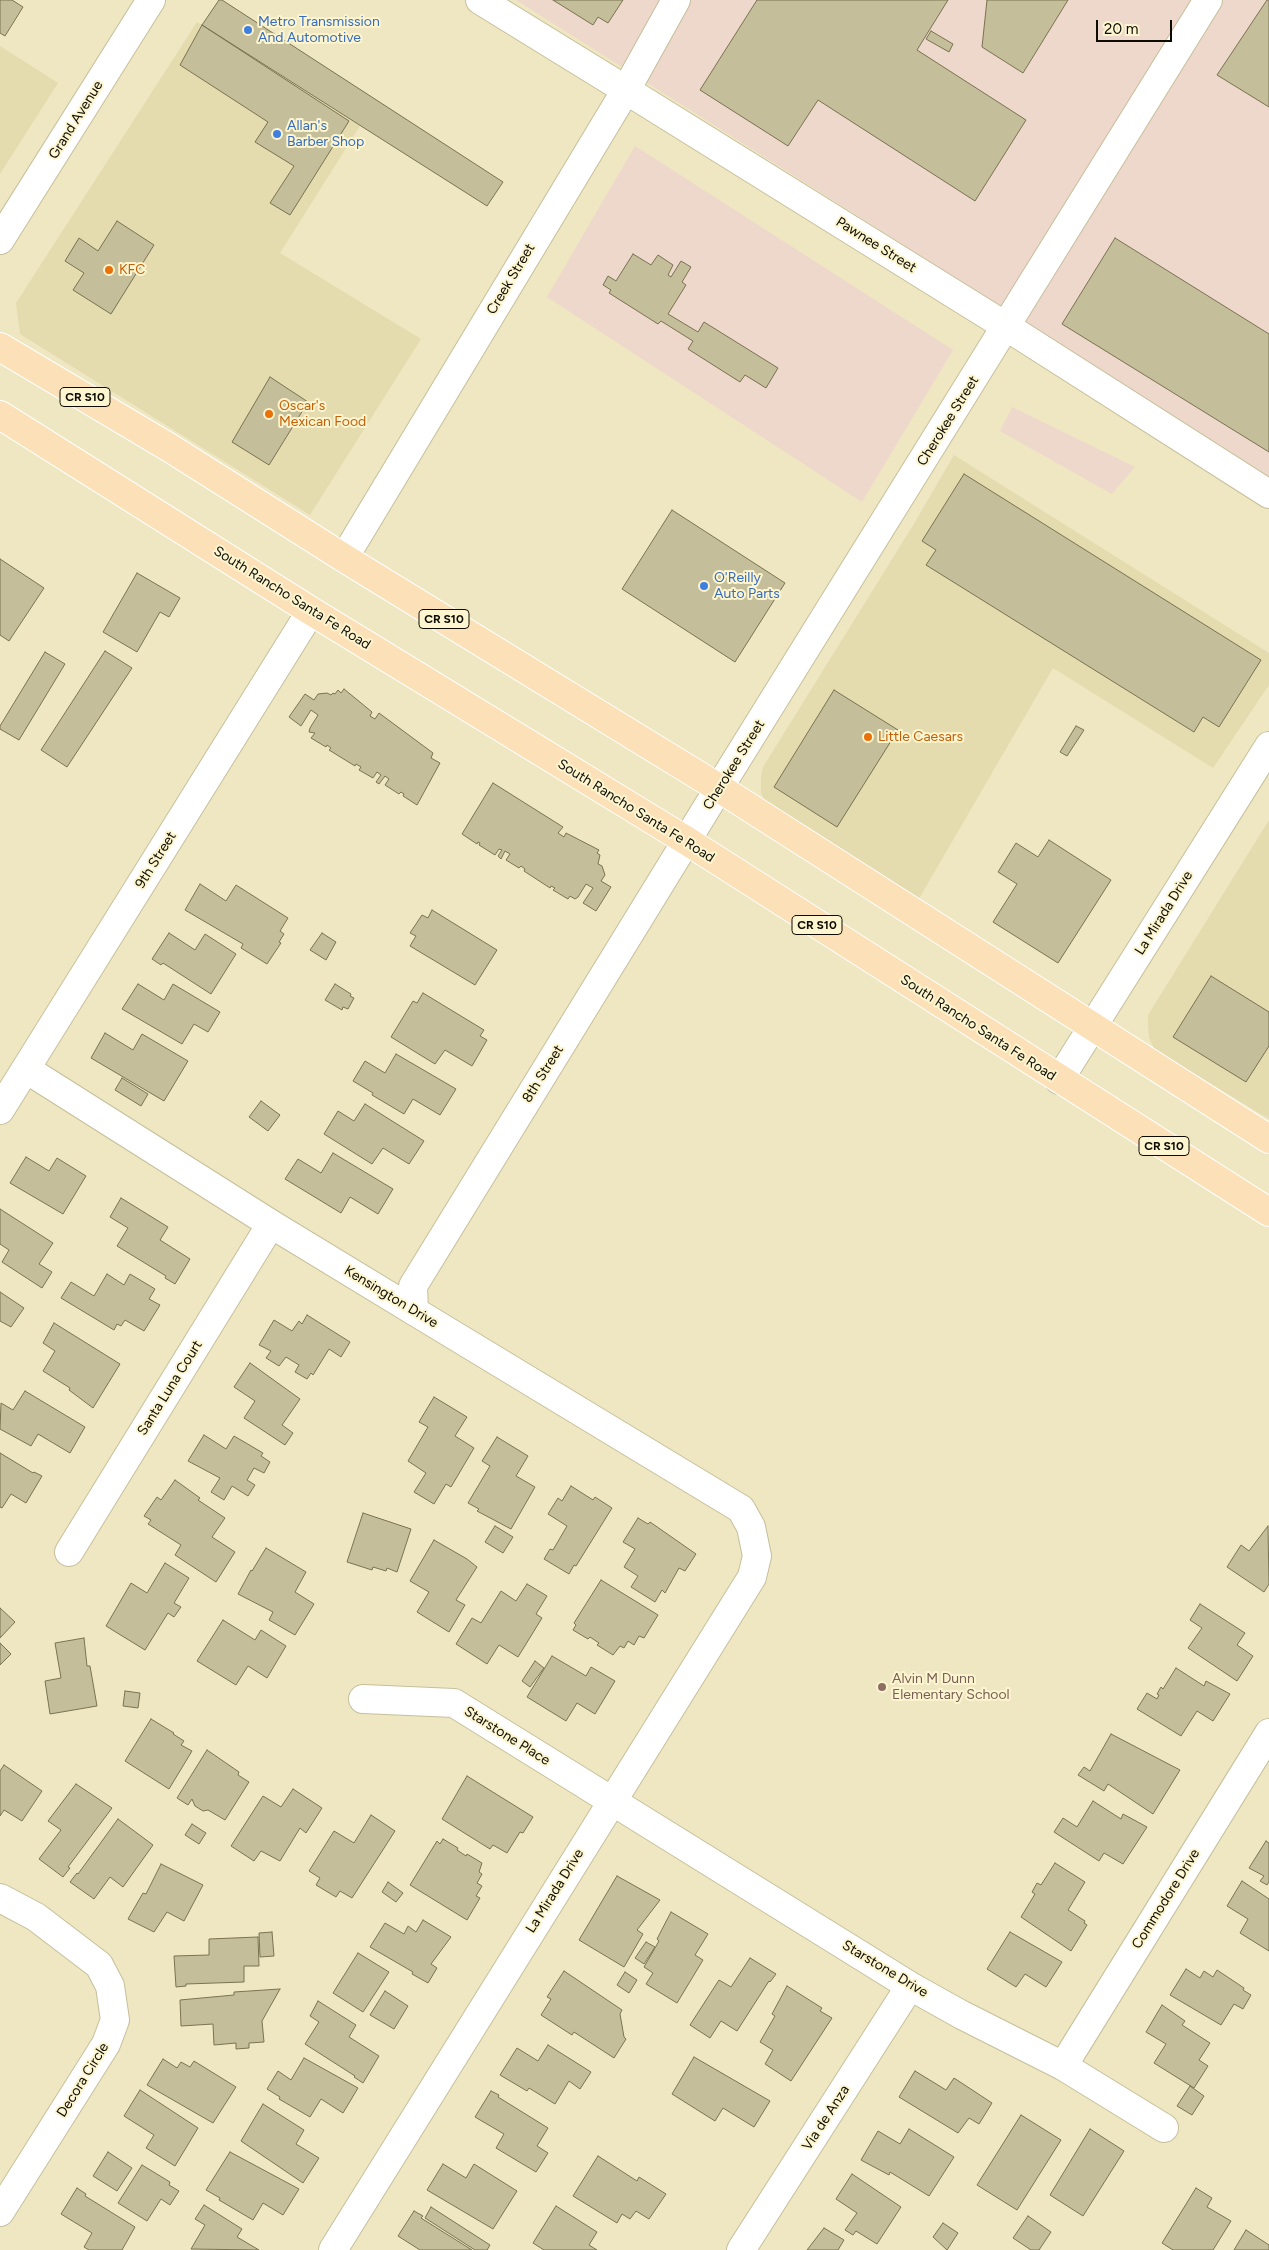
<!DOCTYPE html>
<style>
body{margin:0}
#map{position:relative;width:1269px;height:2250px;overflow:hidden;background:#eee7c2;font-family:Figtree,sans-serif}
canvas{display:block}
.scale{position:absolute;left:1096px;top:20px;width:76px;height:22px;box-sizing:border-box;border:2px solid #0e0c02;border-top:0;padding-left:6px;font-size:15px;line-height:18px;white-space:nowrap;color:#0e0c02;-webkit-text-stroke:4px #fcf5cf;paint-order:stroke}
</style>
<div id="map">
<canvas width="1269" height="2250"></canvas>
<div class="scale">20 m</div>
</div>
<script>
const c = document.querySelector('canvas').getContext('2d');
c.lineJoin = 'round';
function paint(path, color) {
  c.fillStyle = color;
  c.fill(path, 'evenodd');
}
function shape(rows) {
  const path = new Path2D();
  for (const r of rows) {
    path.moveTo(r[0], r[1]);
    for (let i = 2; i < r.length; i += 2) path.lineTo(r[i], r[i + 1]);
  }
  return path;
}
function trace(path, color, width, dash) {
  c.strokeStyle = color;
  c.lineWidth = width;
  c.lineCap = dash ? 'butt' : 'round';
  c.setLineDash(dash || []);
  c.stroke(path);
}
function write(font, color, halo, rows, align = 'center') {
  c.font = font + ' Figtree,sans-serif';
  c.lineWidth = 4;
  c.setLineDash([]);
  c.textBaseline = 'middle';
  c.strokeStyle = halo;
  c.fillStyle = color;
  for (const [text, x, y, turn = 0] of rows) {
    c.save();
    c.translate(x, y);
    c.rotate((+turn || 0) * Math.PI / 180);
    c.textAlign = isNaN(turn) ? turn : align;
    if (halo) c.strokeText(text, 0, 0);
    c.fillText(text, 0, 0);
    c.restore();
  }
}
const built = shape([
 [197,22,360,126,280,253,421,339,310,515,20,334,16,303],
 [0,46,58,83,0,174],
 [954,455,1269,653,1269,685,1213,768,1053,668,917,902,766,804,761,793,761,777,763,767,912,527],
 [1269,820,1269,1119,1155,1050,1149,1038,1148,1025,1148,1015]
]);
const industrial = shape([
 [516,0,1269,0,1269,476],
 [635,146,953,350,862,502,547,297],
 [1012,407,1135,467,1112,494,1000,431]
]);
const building = shape([
 [0,0,12,0,23,7,5,36,0,33,0,0],
 [219,0,222,0,503,182,487,206,202,25,219,0],
 [553,0,623,0,608,23,598,17,593,25,553,0],
 [757,0,948,0,917,50,1026,120,975,201,818,100,788,146,700,90,757,0],
 [987,0,1068,0,1023,73,982,47,987,0],
 [1267,0,1269,0,1269,107,1217,75,1267,0],
 [202,25,349,121,290,215,270,203,294,166,255,142,268,122,180,65,202,25],
 [931,31,953,44,949,52,926,39,931,31],
 [117,221,154,245,111,314,73,290,84,273,65,261,79,238,98,251,117,221],
 [1115,238,1269,334,1269,452,1062,324,1115,238],
 [633,254,651,265,658,255,673,265,668,275,671,277,681,261,691,267,682,282,686,285,668,314,698,332,704,322,778,368,766,388,745,375,740,382,688,349,693,341,661,321,658,324,609,293,611,290,603,285,608,276,616,281,633,254],
 [270,377,308,402,269,465,232,442,270,377],
 [964,474,1261,660,1219,727,1203,717,1194,732,926,565,936,550,922,541,964,474],
 [672,510,785,583,735,662,622,589,672,510],
 [0,559,44,588,9,641,0,635,0,559],
 [137,573,180,598,169,617,160,612,137,652,103,632,137,573],
 [105,651,132,668,67,767,41,750,105,651],
 [45,652,65,664,19,740,0,729,0,726,45,652],
 [344,689,372,712,370,716,375,719,379,713,433,753,431,758,440,763,417,805,403,796,404,794,401,792,399,794,385,785,389,779,385,776,379,784,376,782,381,775,377,772,373,778,359,770,361,767,356,764,355,766,329,750,331,748,327,745,326,747,311,738,315,733,309,732,310,728,318,715,311,710,301,726,289,717,305,694,314,700,318,694,327,693,331,695,333,693,335,694,338,690,341,693,344,689],
 [834,690,898,730,837,827,774,787,834,690],
 [1076,726,1084,730,1067,756,1060,752,1076,726],
 [493,783,563,827,558,833,564,837,566,833,599,850,597,853,600,855,598,864,602,866,605,875,601,881,611,887,596,911,583,903,593,888,586,884,578,897,575,899,570,896,568,899,553,890,555,888,551,886,550,888,524,871,525,869,521,866,519,868,506,860,510,854,505,851,501,859,498,856,502,850,499,849,495,855,479,845,480,843,478,842,477,844,462,834,493,783],
 [1049,840,1111,880,1058,963,993,922,1017,884,998,872,1016,843,1038,857,1049,840],
 [200,884,226,901,236,885,288,918,280,931,284,934,279,942,281,943,267,964,241,948,243,944,185,910,200,884],
 [432,910,497,950,475,985,410,946,416,936,410,933,422,915,428,918,432,910],
 [169,933,195,950,205,934,236,954,211,994,163,963,161,965,152,959,169,933],
 [322,933,336,942,326,960,310,950,322,933],
 [1211,976,1269,1012,1269,1046,1246,1082,1173,1037,1211,976],
 [138,984,164,1000,173,984,220,1012,208,1032,194,1024,182,1044,122,1009,138,984],
 [335,984,351,994,350,996,354,998,348,1009,343,1007,342,1010,325,1000,335,984],
 [423,993,484,1030,480,1036,487,1040,472,1066,445,1050,435,1064,391,1037,413,1001,417,1003,423,993],
 [105,1033,133,1050,142,1034,188,1061,164,1101,91,1058,105,1033],
 [396,1054,456,1089,440,1115,413,1099,404,1114,372,1095,373,1093,353,1081,365,1061,385,1073,396,1054],
 [122,1078,148,1094,141,1106,115,1090,122,1078],
 [261,1101,280,1115,268,1131,249,1117,261,1101],
 [365,1104,424,1141,409,1164,383,1148,372,1164,324,1134,338,1111,354,1121,365,1104],
 [333,1153,393,1189,378,1214,350,1197,341,1213,285,1179,298,1159,321,1173,333,1153],
 [26,1157,49,1171,57,1158,86,1176,63,1214,10,1183,26,1157],
 [121,1198,168,1227,160,1240,190,1259,175,1284,165,1278,166,1276,117,1246,128,1228,110,1217,121,1198],
 [0,1209,53,1243,39,1264,52,1272,42,1288,2,1262,9,1250,0,1244,0,1209],
 [107,1274,124,1285,130,1274,155,1289,149,1299,160,1305,144,1331,125,1320,121,1326,117,1324,114,1330,61,1298,71,1282,94,1296,107,1274],
 [0,1292,24,1308,11,1327,0,1321,0,1292],
 [307,1315,350,1342,341,1357,329,1349,313,1375,311,1373,307,1379,295,1372,299,1365,286,1357,279,1366,266,1358,271,1351,259,1345,274,1320,292,1331,299,1321,302,1324,307,1315],
 [54,1323,120,1364,93,1408,69,1390,70,1388,43,1371,55,1351,43,1343,54,1323],
 [250,1363,300,1399,282,1425,293,1433,285,1445,244,1418,255,1401,234,1387,250,1363],
 [25,1391,85,1427,70,1453,38,1434,31,1446,0,1429,1,1403,13,1410,25,1391],
 [434,1397,467,1417,455,1436,474,1448,451,1487,446,1484,434,1504,414,1492,426,1473,408,1461,428,1427,419,1422,434,1397],
 [204,1435,226,1449,234,1436,263,1453,261,1456,270,1462,264,1473,254,1468,247,1480,255,1485,248,1496,232,1486,224,1500,211,1492,220,1478,188,1461,204,1435],
 [497,1437,528,1456,516,1476,535,1487,511,1529,477,1511,479,1509,468,1503,490,1466,482,1461,497,1437],
 [0,1453,33,1473,34,1472,42,1476,26,1503,11,1494,2,1508,0,1507,0,1453],
 [175,1480,200,1498,198,1500,225,1518,212,1537,235,1552,216,1582,175,1555,181,1545,148,1524,151,1520,144,1516,157,1497,161,1500,175,1480],
 [571,1486,593,1500,595,1497,612,1508,576,1566,574,1565,569,1574,544,1559,550,1549,553,1550,567,1526,548,1514,558,1498,562,1501,571,1486],
 [363,1513,411,1529,397,1572,387,1568,386,1571,373,1567,372,1570,347,1562,363,1513],
 [638,1518,648,1524,650,1522,696,1554,685,1571,679,1568,665,1593,662,1590,655,1602,631,1587,638,1576,624,1567,635,1549,623,1542,638,1518],
 [495,1526,513,1537,503,1553,485,1542,495,1526],
 [1268,1526,1269,1584,1264,1592,1227,1567,1241,1545,1249,1551,1268,1526],
 [434,1540,467,1559,477,1567,456,1600,465,1605,449,1632,417,1612,429,1592,410,1581,434,1540],
 [266,1548,306,1572,295,1592,314,1604,295,1635,269,1620,273,1612,238,1594,251,1570,252,1571,266,1548],
 [165,1563,189,1578,174,1603,181,1607,174,1617,168,1613,145,1650,106,1626,131,1583,147,1593,165,1563],
 [601,1580,658,1615,644,1638,639,1636,634,1645,628,1641,624,1648,620,1646,613,1655,597,1645,599,1643,590,1637,588,1639,573,1630,576,1625,574,1623,601,1580],
 [527,1584,547,1596,536,1614,542,1618,518,1657,499,1645,487,1664,456,1644,472,1618,481,1623,501,1591,516,1601,527,1584],
 [1200,1604,1245,1633,1237,1645,1253,1656,1237,1681,1188,1648,1202,1628,1190,1620,1200,1604],
 [0,1608,15,1622,0,1638,0,1608],
 [223,1620,255,1640,261,1630,286,1646,267,1678,248,1666,236,1685,197,1661,223,1620],
 [84,1638,87,1666,90,1666,97,1706,50,1714,45,1681,61,1678,55,1643,84,1638],
 [0,1643,11,1654,0,1665,0,1643],
 [552,1656,586,1676,591,1667,615,1681,595,1714,577,1703,566,1721,527,1697,552,1656],
 [535,1661,544,1668,530,1687,522,1681,535,1661],
 [1176,1668,1204,1686,1206,1681,1230,1694,1213,1721,1197,1711,1181,1736,1137,1709,1147,1693,1157,1699,1159,1695,1157,1694,1161,1687,1163,1689,1176,1668],
 [125,1691,140,1693,138,1708,123,1706,125,1691],
 [151,1719,174,1733,173,1734,184,1741,181,1745,192,1751,169,1789,125,1761,151,1719],
 [1111,1734,1180,1770,1153,1814,1108,1784,1104,1791,1078,1775,1084,1767,1090,1771,1111,1734],
 [207,1750,239,1772,238,1775,249,1782,225,1820,208,1810,203,1811,195,1806,192,1799,188,1805,177,1798,207,1750],
 [4,1765,42,1791,22,1821,4,1810,0,1816,0,1771,4,1765],
 [467,1776,533,1817,523,1833,520,1832,507,1853,493,1845,490,1849,442,1819,467,1776],
 [76,1784,112,1808,68,1867,70,1868,63,1877,39,1859,61,1830,48,1821,76,1784],
 [293,1789,322,1808,306,1833,300,1828,280,1861,261,1851,254,1861,231,1846,263,1796,281,1807,293,1789],
 [1093,1801,1121,1819,1123,1814,1147,1827,1123,1864,1104,1853,1099,1861,1054,1832,1063,1818,1077,1827,1093,1801],
 [371,1815,395,1831,352,1898,340,1891,336,1897,316,1885,320,1878,309,1871,334,1831,354,1843,371,1815],
 [118,1819,153,1845,123,1887,110,1877,94,1899,70,1882,77,1873,78,1874,118,1819],
 [192,1824,206,1833,199,1844,185,1835,192,1824],
 [443,1839,458,1848,457,1850,466,1856,467,1854,482,1863,479,1872,482,1874,477,1883,482,1886,476,1896,480,1898,467,1920,410,1885,437,1841,440,1844,443,1839],
 [1266,1841,1269,1843,1269,1882,1267,1885,1260,1881,1264,1876,1249,1868,1266,1841],
 [1055,1863,1085,1882,1068,1910,1085,1921,1084,1923,1087,1925,1071,1951,1021,1917,1035,1894,1032,1892,1037,1883,1041,1885,1055,1863],
 [161,1864,203,1885,184,1921,167,1912,154,1932,128,1919,143,1893,146,1894,161,1864],
 [617,1876,660,1900,637,1930,643,1934,624,1967,579,1940,617,1876],
 [1242,1881,1269,1899,1269,1951,1240,1933,1248,1919,1227,1906,1242,1881],
 [388,1882,403,1893,396,1902,382,1892,388,1882],
 [671,1912,708,1934,695,1955,703,1960,677,2003,646,1984,653,1973,644,1967,659,1941,657,1939,671,1912],
 [423,1920,451,1937,431,1964,437,1968,428,1983,412,1974,413,1972,370,1947,385,1923,404,1934,408,1926,416,1932,423,1920],
 [272,1932,274,1956,260,1957,259,1933,272,1932],
 [1010,1932,1062,1962,1046,1987,1025,1974,1016,1987,987,1969,1010,1932],
 [258,1937,259,1966,244,1966,244,1982,186,1984,186,1986,176,1987,174,1956,209,1955,209,1939,258,1937],
 [646,1942,655,1947,644,1964,635,1958,646,1942],
 [358,1953,389,1972,363,2012,333,1993,358,1953],
 [750,1958,776,1974,770,1982,769,1981,737,2031,721,2021,710,2038,690,2025,719,1980,731,1987,750,1958],
 [1186,1969,1200,1978,1204,1971,1213,1977,1217,1970,1244,1988,1243,1990,1251,1995,1243,2009,1234,2004,1221,2025,1170,1995,1186,1969],
 [564,1971,622,2010,620,2014,624,2037,626,2039,614,2058,574,2032,572,2035,541,2015,551,1999,547,1997,564,1971],
 [625,1972,637,1980,629,1993,617,1985,625,1972],
 [787,1986,822,2008,820,2011,832,2018,791,2081,765,2064,773,2050,760,2042,775,2016,772,2014,787,1986],
 [280,1989,262,2021,264,2042,249,2043,249,2048,236,2049,236,2043,214,2045,213,2024,181,2026,180,2000,234,1995,234,1992,280,1989],
 [385,1991,408,2006,394,2029,370,2015,385,1991],
 [318,2001,356,2025,349,2037,379,2056,363,2083,354,2077,355,2076,305,2044,319,2022,310,2016,318,2001],
 [1162,2005,1185,2021,1182,2025,1210,2043,1199,2060,1208,2066,1194,2088,1154,2063,1166,2044,1146,2032,1162,2005],
 [548,2045,591,2072,580,2089,569,2081,555,2104,529,2088,527,2091,500,2075,517,2048,538,2061,548,2045],
 [694,2057,770,2101,754,2127,723,2108,715,2121,672,2094,694,2057],
 [304,2058,358,2088,343,2113,321,2099,310,2117,279,2099,280,2097,267,2089,278,2071,291,2080,304,2058],
 [163,2059,177,2068,181,2062,190,2067,194,2061,236,2087,213,2123,147,2085,163,2059],
 [915,2071,946,2090,954,2078,992,2103,979,2124,969,2118,958,2133,899,2097,915,2071],
 [1190,2086,1204,2096,1192,2115,1177,2106,1190,2086],
 [140,2090,198,2128,175,2166,146,2148,154,2135,124,2116,140,2090],
 [491,2091,499,2095,498,2097,548,2128,537,2146,548,2153,536,2172,496,2148,504,2134,475,2117,491,2091],
 [263,2104,304,2130,296,2144,319,2158,303,2183,241,2141,263,2104],
 [1021,2115,1061,2140,1017,2210,977,2185,1021,2115],
 [909,2129,954,2157,929,2196,890,2172,889,2175,861,2160,878,2131,900,2144,909,2129],
 [1090,2129,1124,2151,1083,2216,1050,2195,1090,2129],
 [108,2152,132,2168,117,2191,93,2176,108,2152],
 [230,2152,299,2189,283,2215,263,2203,253,2220,219,2200,220,2198,206,2190,230,2152],
 [598,2156,637,2181,639,2177,666,2194,649,2219,636,2211,630,2219,622,2214,617,2223,573,2196,598,2156],
 [443,2164,466,2178,474,2164,517,2191,493,2229,427,2190,443,2164],
 [142,2165,170,2182,169,2185,179,2191,170,2205,161,2199,147,2221,118,2203,142,2165],
 [852,2174,901,2207,877,2244,856,2231,853,2235,845,2230,857,2213,836,2199,852,2174],
 [77,2188,86,2194,85,2196,135,2227,122,2250,89,2250,84,2247,92,2233,61,2214,77,2188],
 [1196,2188,1212,2198,1207,2207,1231,2221,1213,2250,1173,2250,1162,2243,1196,2188],
 [204,2205,242,2229,237,2237,259,2250,191,2249,205,2225,195,2219,204,2205],
 [556,2206,597,2232,589,2245,597,2250,544,2250,533,2243,556,2206],
 [431,2207,490,2245,487,2250,475,2250,425,2218,431,2207],
 [414,2211,423,2216,421,2218,472,2250,420,2250,398,2236,414,2211],
 [1028,2216,1051,2232,1039,2250,1031,2250,1013,2238,1028,2216],
 [943,2223,958,2233,947,2250,933,2237,943,2223],
 [824,2228,844,2240,838,2250,807,2250,824,2228],
 [1246,2230,1269,2245,1269,2250,1234,2250,1246,2230]
]);
const minor = shape([
 [626,90,1007,327,1269,494],
 [344,558,626,90,676,0],
 [719,788,1208,0],
 [26,1069,271,1224,414,1311],
 [0,1110,311,611],
 [69,1552,271,1224],
 [363,1699,454,1703,910,1986,962,2015,1063,2066,1164,2128],
 [0,1898,36,1917,99,1965,110,1986,115,2020,106,2044,0,2212],
 [1063,2066,1269,1733],
 [741,2250,910,1986]
]);
const tertiary = shape([
 [480,0,626,90],
 [1059,1080,1269,746],
 [333,2250,752,1577,757,1556,751,1527,741,1509,414,1311,413,1286,719,788]
]);
const secondary = shape([
 [0,240,151,0]
]);
const primary = shape([
 [0,347,170,448,344,558,719,788,1269,1139],
 [0,415,311,611,687,841,1269,1212]
]);
const markers = [
 [248,30,5,"#3f7fe0"],
 [277,134,5,"#3f7fe0"],
 [109,270,5,"#e8710a"],
 [269,414,5,"#e8710a"],
 [704,586,5,"#3f7fe0"],
 [868,737,5,"#e8710a"],
 [882,1687,5,"#8d6e63"]
];
const shields = [
 [85,397,50],
 [444,619,50],
 [817,925,50],
 [1164,1146,50]
];
const shieldNames = [
 ["CR S10",85,397],
 ["CR S10",444,619],
 ["CR S10",817,925],
 ["CR S10",1164,1146]
];
const shopNames = [
 ["Metro Transmission",258,22],
 ["And Automotive",258,38],
 ["Allan's",287,126],
 ["Barber Shop",287,142],
 ["O'Reilly",714,578],
 ["Auto Parts",714,594]
];
const streetNames = [
 ["Grand Avenue",76,120,-58],
 ["Pawnee Street",876,245,32],
 ["Creek Street",511,279,-59],
 ["Cherokee Street",948,421,-58],
 ["South Rancho Santa Fe Road",292,598,32],
 ["Cherokee Street",734,765,-58],
 ["South Rancho Santa Fe Road",636,811,32],
 ["9th Street",156,860,-58],
 ["La Mirada Drive",1164,913,-58],
 ["South Rancho Santa Fe Road",978,1028,33],
 ["8th Street",543,1074,-58],
 ["Kensington Drive",391,1297,31],
 ["Santa Luna Court",170,1388,-58],
 ["Starstone Place",507,1736,32],
 ["La Mirada Drive",555,1891,-58],
 ["Commodore Drive",1166,1899,-58],
 ["Starstone Drive",885,1969,31],
 ["Decora Circle",83,2080,-58],
 ["Via de Anza",826,2118,-57]
];
const foodNames = [
 ["KFC",119,270],
 ["Oscar's",279,406],
 ["Mexican Food",279,422],
 ["Little Caesars",878,737]
];
const educationNames = [
 ["Alvin M Dunn",892,1679],
 ["Elementary School",892,1695]
];
paint(built, '#e4dbae');
paint(industrial, '#eed7cb');
paint(building, '#c5be9a');
trace(building, '#797351', 1);
trace(minor, '#c6bf9b', 30);
trace(tertiary, '#c6bf9b', 30);
trace(secondary, '#c6bf9b', 30);
trace(primary, '#fff', 30);
trace(minor, '#fff', 28);
trace(tertiary, '#fff', 28);
trace(secondary, '#fff', 28);
trace(primary, '#fbe0b8', 28);
for (const [x, y, r, color] of markers) {
  const dot = new Path2D();
  dot.arc(x, y, r, 0, 2 * Math.PI);
  c.fillStyle = color;
  c.fill(dot);
  trace(dot, '#fcf5cf', 2);
}
for (const [x, y, w] of shields) {
  const box = new Path2D();
  box.roundRect(x - w / 2, y - 9.5, w, 19, 4);
  c.fillStyle = '#fcf5cf';
  c.fill(box);
  trace(box, '#0e0c02', 1);
}
write('bold 12px', '#0e0c02', null, shieldNames);
write('14px', '#366cbe', '#fcf5cf', shopNames, 'left');
write('14px', '#0e0c02', '#fcf5cf', streetNames);
write('14px', '#c56008', '#fcf5cf', foodNames, 'left');
write('14px', '#785e54', '#fcf5cf', educationNames, 'left');
</script>
